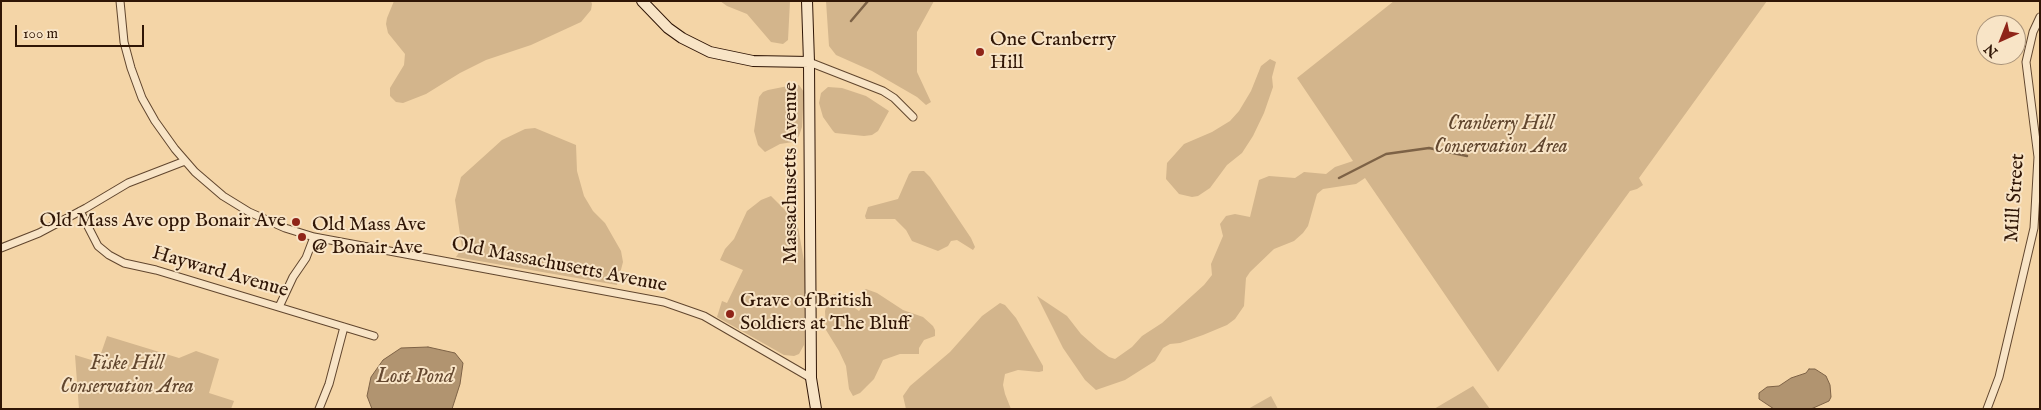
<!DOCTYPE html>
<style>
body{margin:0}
#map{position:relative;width:2041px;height:410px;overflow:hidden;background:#f4d5a7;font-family:"IM FELL English",serif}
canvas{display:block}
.frame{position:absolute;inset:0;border:2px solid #301606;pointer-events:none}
.north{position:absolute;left:1976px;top:15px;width:50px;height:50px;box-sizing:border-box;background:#f8e4c6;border:1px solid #a89279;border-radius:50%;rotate:224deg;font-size:14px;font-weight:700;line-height:20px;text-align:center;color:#301606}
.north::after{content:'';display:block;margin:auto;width:18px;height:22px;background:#8f2418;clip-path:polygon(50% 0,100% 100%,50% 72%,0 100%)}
.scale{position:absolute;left:15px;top:25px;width:129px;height:22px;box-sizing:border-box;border:2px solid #301606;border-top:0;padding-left:6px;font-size:15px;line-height:18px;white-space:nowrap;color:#301606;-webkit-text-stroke:4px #f8e4c6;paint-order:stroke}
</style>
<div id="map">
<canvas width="2041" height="410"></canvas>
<div class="frame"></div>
<div class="north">N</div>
<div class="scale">100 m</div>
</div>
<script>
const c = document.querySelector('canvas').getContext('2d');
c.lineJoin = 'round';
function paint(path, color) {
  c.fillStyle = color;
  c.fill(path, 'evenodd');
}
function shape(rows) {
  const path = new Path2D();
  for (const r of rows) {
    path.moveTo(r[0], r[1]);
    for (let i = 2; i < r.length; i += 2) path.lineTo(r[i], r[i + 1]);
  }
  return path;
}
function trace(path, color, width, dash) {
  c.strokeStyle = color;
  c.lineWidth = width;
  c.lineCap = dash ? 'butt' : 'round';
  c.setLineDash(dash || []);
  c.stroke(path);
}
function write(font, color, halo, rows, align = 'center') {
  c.font = font + ' "IM FELL English",serif';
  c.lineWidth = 4;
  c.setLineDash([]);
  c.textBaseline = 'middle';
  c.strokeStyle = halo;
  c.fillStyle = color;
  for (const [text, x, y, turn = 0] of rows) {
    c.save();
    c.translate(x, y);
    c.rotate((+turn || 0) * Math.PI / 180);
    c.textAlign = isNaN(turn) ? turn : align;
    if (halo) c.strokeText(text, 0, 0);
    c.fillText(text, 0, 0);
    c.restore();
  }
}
const green = shape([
 [394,1,591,1,592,4,591,10,581,22,531,45,486,60,460,73,426,94,403,103,396,102,390,96,390,88,404,65,405,54,388,33,386,24,387,18],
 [720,1,790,1,788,40,783,44,771,42,747,14,727,6],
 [826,1,934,1,917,32,917,72,931,102,926,105,917,97,872,71,836,55,829,46],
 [1394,1,1767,1,1639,178,1643,185,1637,189,1630,191,1498,372,1365,178,1356,184,1323,189,1317,194,1308,226,1303,233,1294,241,1274,249,1250,272,1246,278,1244,306,1235,319,1227,325,1203,335,1180,343,1170,344,1163,348,1155,361,1125,380,1096,390,1085,380,1063,348,1037,296,1067,316,1081,334,1098,349,1109,357,1115,359,1132,347,1142,336,1162,323,1204,285,1212,275,1211,264,1223,236,1220,224,1226,216,1235,214,1250,217,1259,180,1269,176,1295,178,1304,172,1326,174,1335,167,1353,161,1297,78],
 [1270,59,1276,62,1272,77,1273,87,1264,113,1253,136,1242,153,1227,165,1210,188,1198,196,1192,197,1179,194,1166,179,1167,163,1184,144,1212,132,1230,121,1239,111,1251,91,1261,66],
 [793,85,799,85,804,92,802,127,799,136,793,142,780,144,765,152,758,145,754,131,759,97,763,92,768,90],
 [828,87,842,88,866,96,889,111,878,131,872,135,864,136,835,133,833,131,823,117,819,103,821,93],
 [535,128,576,145,577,171,584,196,593,211,605,223,621,251,623,262,617,285,456,257,462,248,455,200,461,177,502,140,525,129],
 [912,171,924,171,930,177,971,238,975,247,973,250,957,240,951,241,948,246,938,251,912,241,906,230,895,219,866,219,865,216,868,207,898,199,909,174],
 [771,196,796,221,798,227,804,261,804,345,799,354,794,356,784,355,717,317,722,301,727,303,743,270,720,260,725,249,734,239,747,211,761,200],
 [866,289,877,293,903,310,923,317,933,326,935,330,935,336,924,340,919,348,919,354,900,354,883,360,874,379,860,393,853,396,849,389,846,366,839,351,826,330,825,311,829,296,835,294,859,311,863,306,864,290],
 [1000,303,1005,305,1016,318,1043,366,1043,371,1039,372,1018,370,1005,374,1003,385,1005,394,1011,409,906,409,903,396,910,386,950,352,982,316],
 [107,336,179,358,196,351,219,359,209,393,234,401,231,409,79,409,75,355,98,362],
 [1473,386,1490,409,1434,409],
 [1271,396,1278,409,1248,409]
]);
const water = shape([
 [428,347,455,353,463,363,460,384,452,409,372,409,367,396,371,377,383,360,401,348,428,347],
 [1809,369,1815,369,1826,376,1830,385,1831,397,1829,401,1811,409,1774,409,1759,399,1759,393,1767,387,1779,386,1791,378,1806,373,1809,369]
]);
const stream = shape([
 [851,21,868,1],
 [1339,178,1386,154,1429,148,1467,156]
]);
const street = shape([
 [120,1,124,42,131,68,142,98,155,121,175,149,195,172,223,196,249,212,285,228,314,237,664,302,704,316,811,378],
 [809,62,883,91,894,98,913,117],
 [80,211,98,246,109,255,124,263,156,270,374,336],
 [1,248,39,233,86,208,128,183,185,161],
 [279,307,293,277,306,258,314,237],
 [319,409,329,384,344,327],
 [1987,409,1999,377,2034,228,2038,157,2026,62,2033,32,2040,17]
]);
const secondary = shape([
 [642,1,668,28,682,38,710,52,753,61,809,62],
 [807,1,809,62,811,378,816,409]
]);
const markers = [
 [980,52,5,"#8f2418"],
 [296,222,5,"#8f2418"],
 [302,237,5,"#8f2418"],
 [730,314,5,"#8f2418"]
];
const poiNames = [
 ["One Cranberry",990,41],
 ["Hill",990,64],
 ["Old Mass Ave opp Bonair Ave",286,222,"right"],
 ["Old Mass Ave",312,226],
 ["@ Bonair Ave",312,249],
 ["Grave of British",740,302],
 ["Soldiers at The Bluff",740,325]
];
const parkNames = [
 ["Cranberry Hill",1501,125],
 ["Conservation Area",1501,148],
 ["Fiske Hill",127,365],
 ["Conservation Area",127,388]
];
const streetNames = [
 ["Massachusetts Avenue",792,173,-90],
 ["Mill Street",2016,198,-86],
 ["Old Massachusetts Avenue",559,266,11],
 ["Hayward Avenue",220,273,16]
];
const waterNames = [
 ["Lost Pond",415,378]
];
paint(green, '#d3b58c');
paint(water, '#b19470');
trace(water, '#7d6246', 1);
trace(stream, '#7d6246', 2.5);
trace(street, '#61462e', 9);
trace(secondary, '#301606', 12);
trace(street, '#f8e4c6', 7);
trace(secondary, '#f8e4c6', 10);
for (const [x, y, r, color] of markers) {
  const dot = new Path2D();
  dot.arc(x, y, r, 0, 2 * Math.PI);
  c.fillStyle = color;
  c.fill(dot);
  trace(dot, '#f8e4c6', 2);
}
write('20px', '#301606', '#f8e4c6', poiNames, 'left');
write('italic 20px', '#61462e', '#f8e4c6', parkNames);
write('20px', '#301606', '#f8e4c6', streetNames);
write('italic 21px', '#644830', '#f8e4c6', waterNames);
</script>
